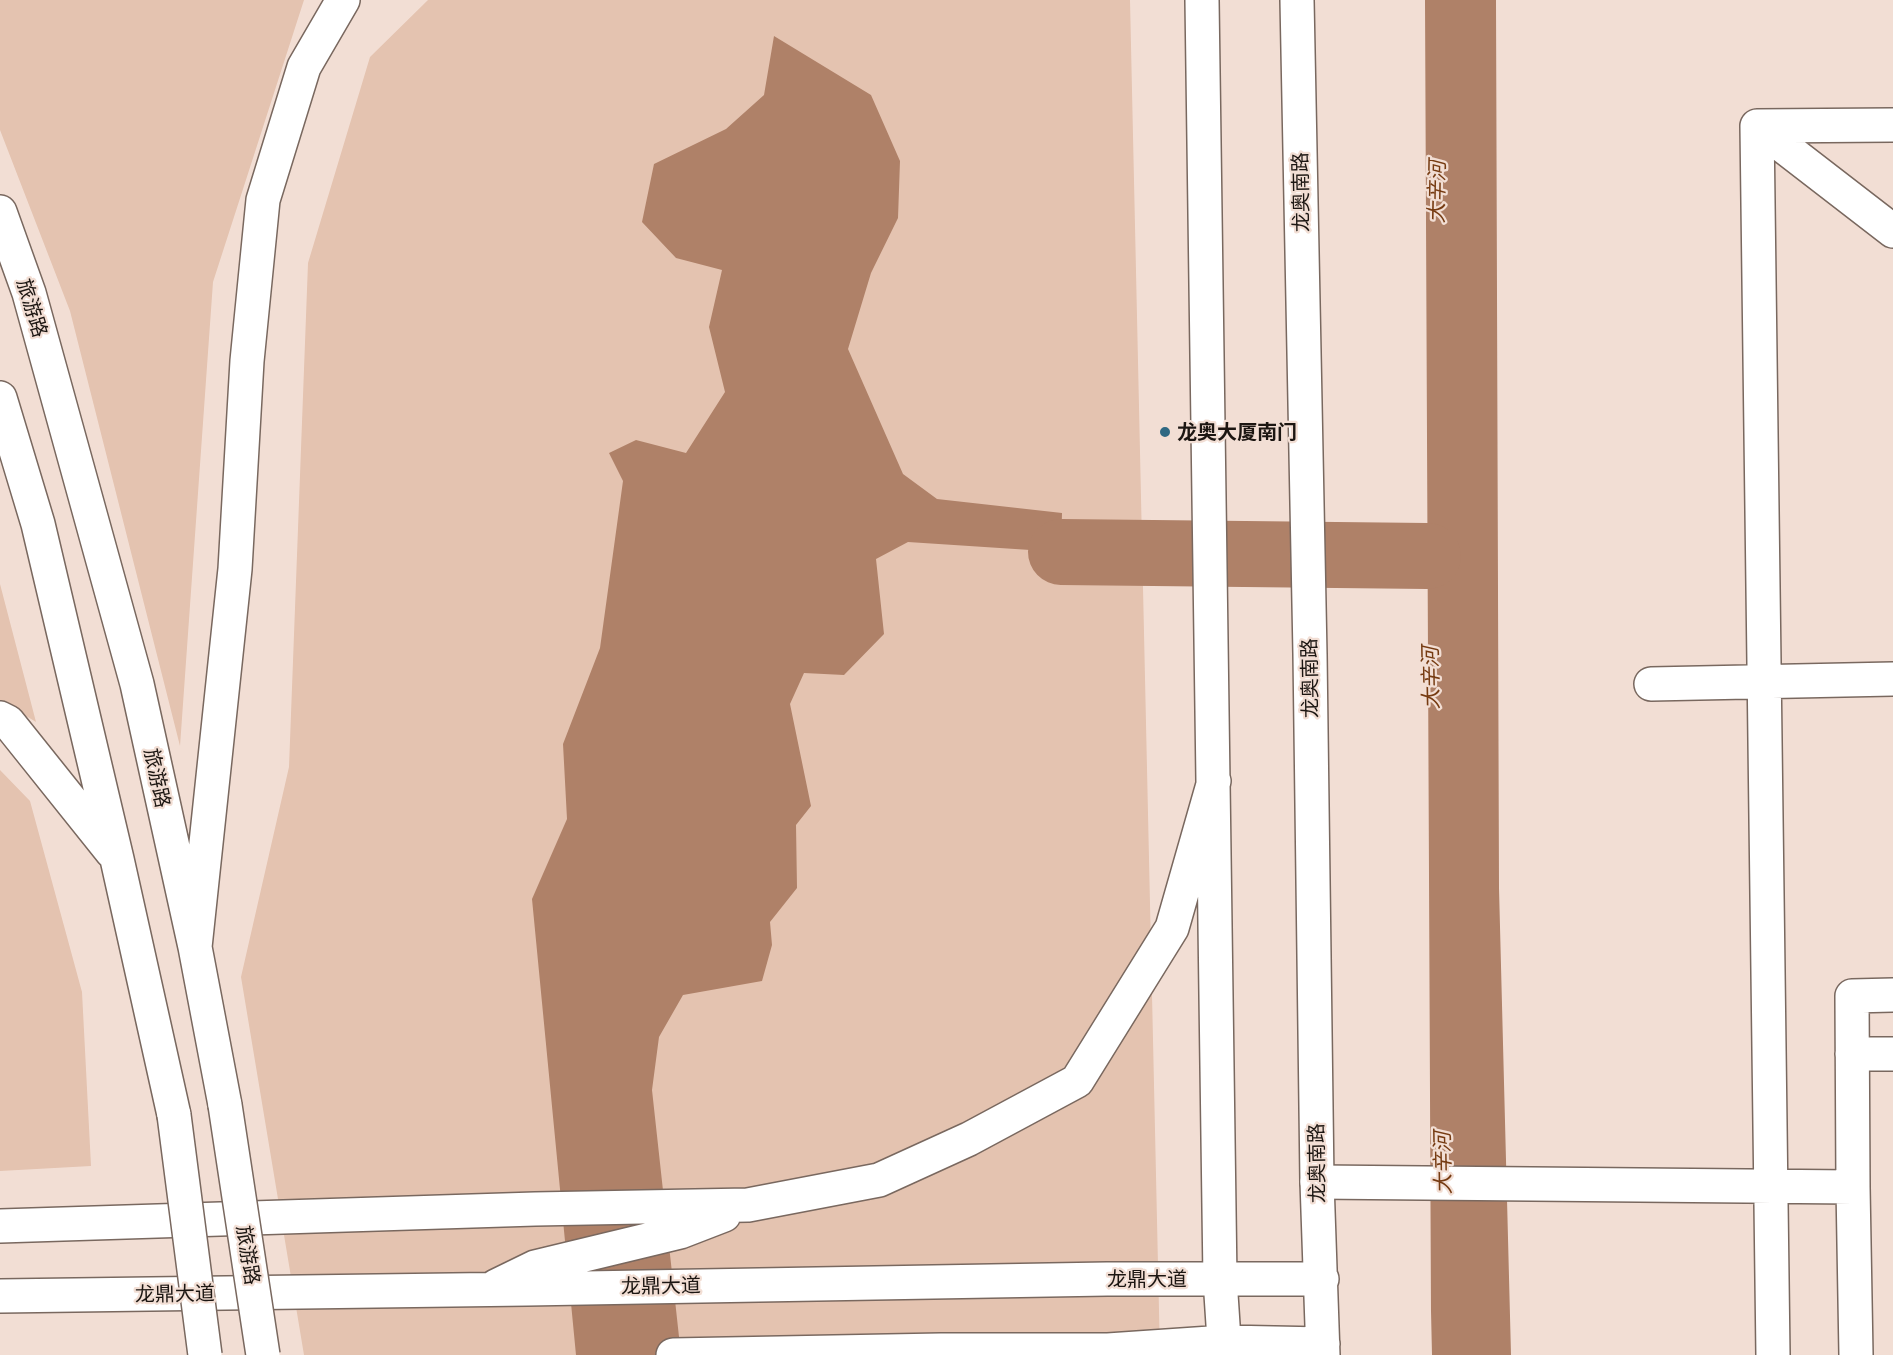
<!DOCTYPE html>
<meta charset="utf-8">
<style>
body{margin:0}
canvas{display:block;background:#f2ded4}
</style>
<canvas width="1893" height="1355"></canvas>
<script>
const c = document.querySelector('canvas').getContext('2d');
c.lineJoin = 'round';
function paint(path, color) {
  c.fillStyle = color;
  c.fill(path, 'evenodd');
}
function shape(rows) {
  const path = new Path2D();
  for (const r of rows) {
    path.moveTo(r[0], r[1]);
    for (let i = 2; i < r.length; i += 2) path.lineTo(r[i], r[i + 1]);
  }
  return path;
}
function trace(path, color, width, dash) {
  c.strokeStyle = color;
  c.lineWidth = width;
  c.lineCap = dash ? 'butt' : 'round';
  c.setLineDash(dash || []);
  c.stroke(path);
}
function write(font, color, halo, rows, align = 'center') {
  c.font = font + ' "Exo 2","Noto Sans SC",sans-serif';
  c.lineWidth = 4.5;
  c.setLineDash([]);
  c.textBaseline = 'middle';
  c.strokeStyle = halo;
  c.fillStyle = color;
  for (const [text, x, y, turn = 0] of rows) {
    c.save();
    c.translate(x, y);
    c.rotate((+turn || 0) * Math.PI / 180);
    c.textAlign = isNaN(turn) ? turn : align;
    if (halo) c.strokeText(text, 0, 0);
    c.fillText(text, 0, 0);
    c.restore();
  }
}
const green = shape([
 [0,0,304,0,213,282,180,746,70,311,0,130],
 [428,0,1130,0,1160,1355,304,1355,241,977,289,767,308,263,370,57],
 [0,584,36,722,0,700],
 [0,770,30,801,82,992,91,1166,0,1171]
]);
const water = shape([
 [1425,0,1496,0,1499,888,1511,1355,1432,1355,1431,1311],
 [774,36,871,95,900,161,898,218,871,273,848,349,903,474,937,499,1062,513,1061,552,908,542,876,559,884,634,844,675,804,673,790,704,811,806,796,825,797,888,770,922,772,945,762,981,683,995,659,1037,652,1090,681,1355,576,1355,532,899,567,819,563,744,600,648,623,481,609,453,636,440,686,453,725,392,709,327,722,270,676,258,642,222,654,164,726,129,764,95]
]);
const river = shape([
 [1061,552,1428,556]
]);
const minor = shape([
 [1757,126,1893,231],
 [1651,684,1893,679],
 [1852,1054,1893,1054],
 [1317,1182,1853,1187],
 [1773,1355,1757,126,1893,125],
 [1856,1355,1853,1187,1852,996,1893,995]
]);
const major = shape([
 [1202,0,1220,1279,1225,1355],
 [1297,0,1310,654,1317,1182,1323,1355],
 [0,212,29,293,137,684,195,947,225,1105],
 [0,398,38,524,117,859,174,1115],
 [0,718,8,722,112,852],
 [195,947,235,569,247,361,263,200,304,67,343,0],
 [0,1226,535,1209,748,1205,879,1180,969,1139,1077,1081,1172,928,1214,781],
 [496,1286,535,1267,680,1232,724,1215],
 [0,1296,527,1289,1107,1279,1322,1279],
 [673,1355,941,1350,1108,1350,1225,1342,1323,1344]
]);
const majorBridge = shape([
 [225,1105,263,1355],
 [174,1115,205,1355]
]);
const markers = [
 [1165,432,6,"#2f6882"]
];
const streetNames = [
 ["龙奥南路",1301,192,-91],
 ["旅游路",32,308,73],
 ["龙奥南路",1310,678,-91],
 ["旅游路",157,778,78],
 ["龙奥南路",1317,1163,-91],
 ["旅游路",248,1255,81],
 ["龙鼎大道",1147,1279],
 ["龙鼎大道",661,1286,-1],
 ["龙鼎大道",175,1294,-1]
];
const poiNames = [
 ["龙奥大厦南门",1177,432]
];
const waterNames = [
 ["大辛河",1437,192,-89],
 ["大辛河",1431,678,-91],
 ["大辛河",1443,1163,-91]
];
paint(green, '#e4c3b0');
paint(water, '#af8168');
trace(river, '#af8168', 66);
trace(minor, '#79685f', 36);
trace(major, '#79685f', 36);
trace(minor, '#fff', 33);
trace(major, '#fff', 33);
trace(majorBridge, '#79685f', 36, []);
trace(majorBridge, '#fff', 33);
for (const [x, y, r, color] of markers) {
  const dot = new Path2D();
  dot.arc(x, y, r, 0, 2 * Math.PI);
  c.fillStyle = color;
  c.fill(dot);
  trace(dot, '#f2ded4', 2);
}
write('20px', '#1c1612', '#f2ded4', streetNames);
write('bold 20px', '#1c1612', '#f2ded4', poiNames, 'left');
write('italic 21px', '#763b12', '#f2ded4', waterNames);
</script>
